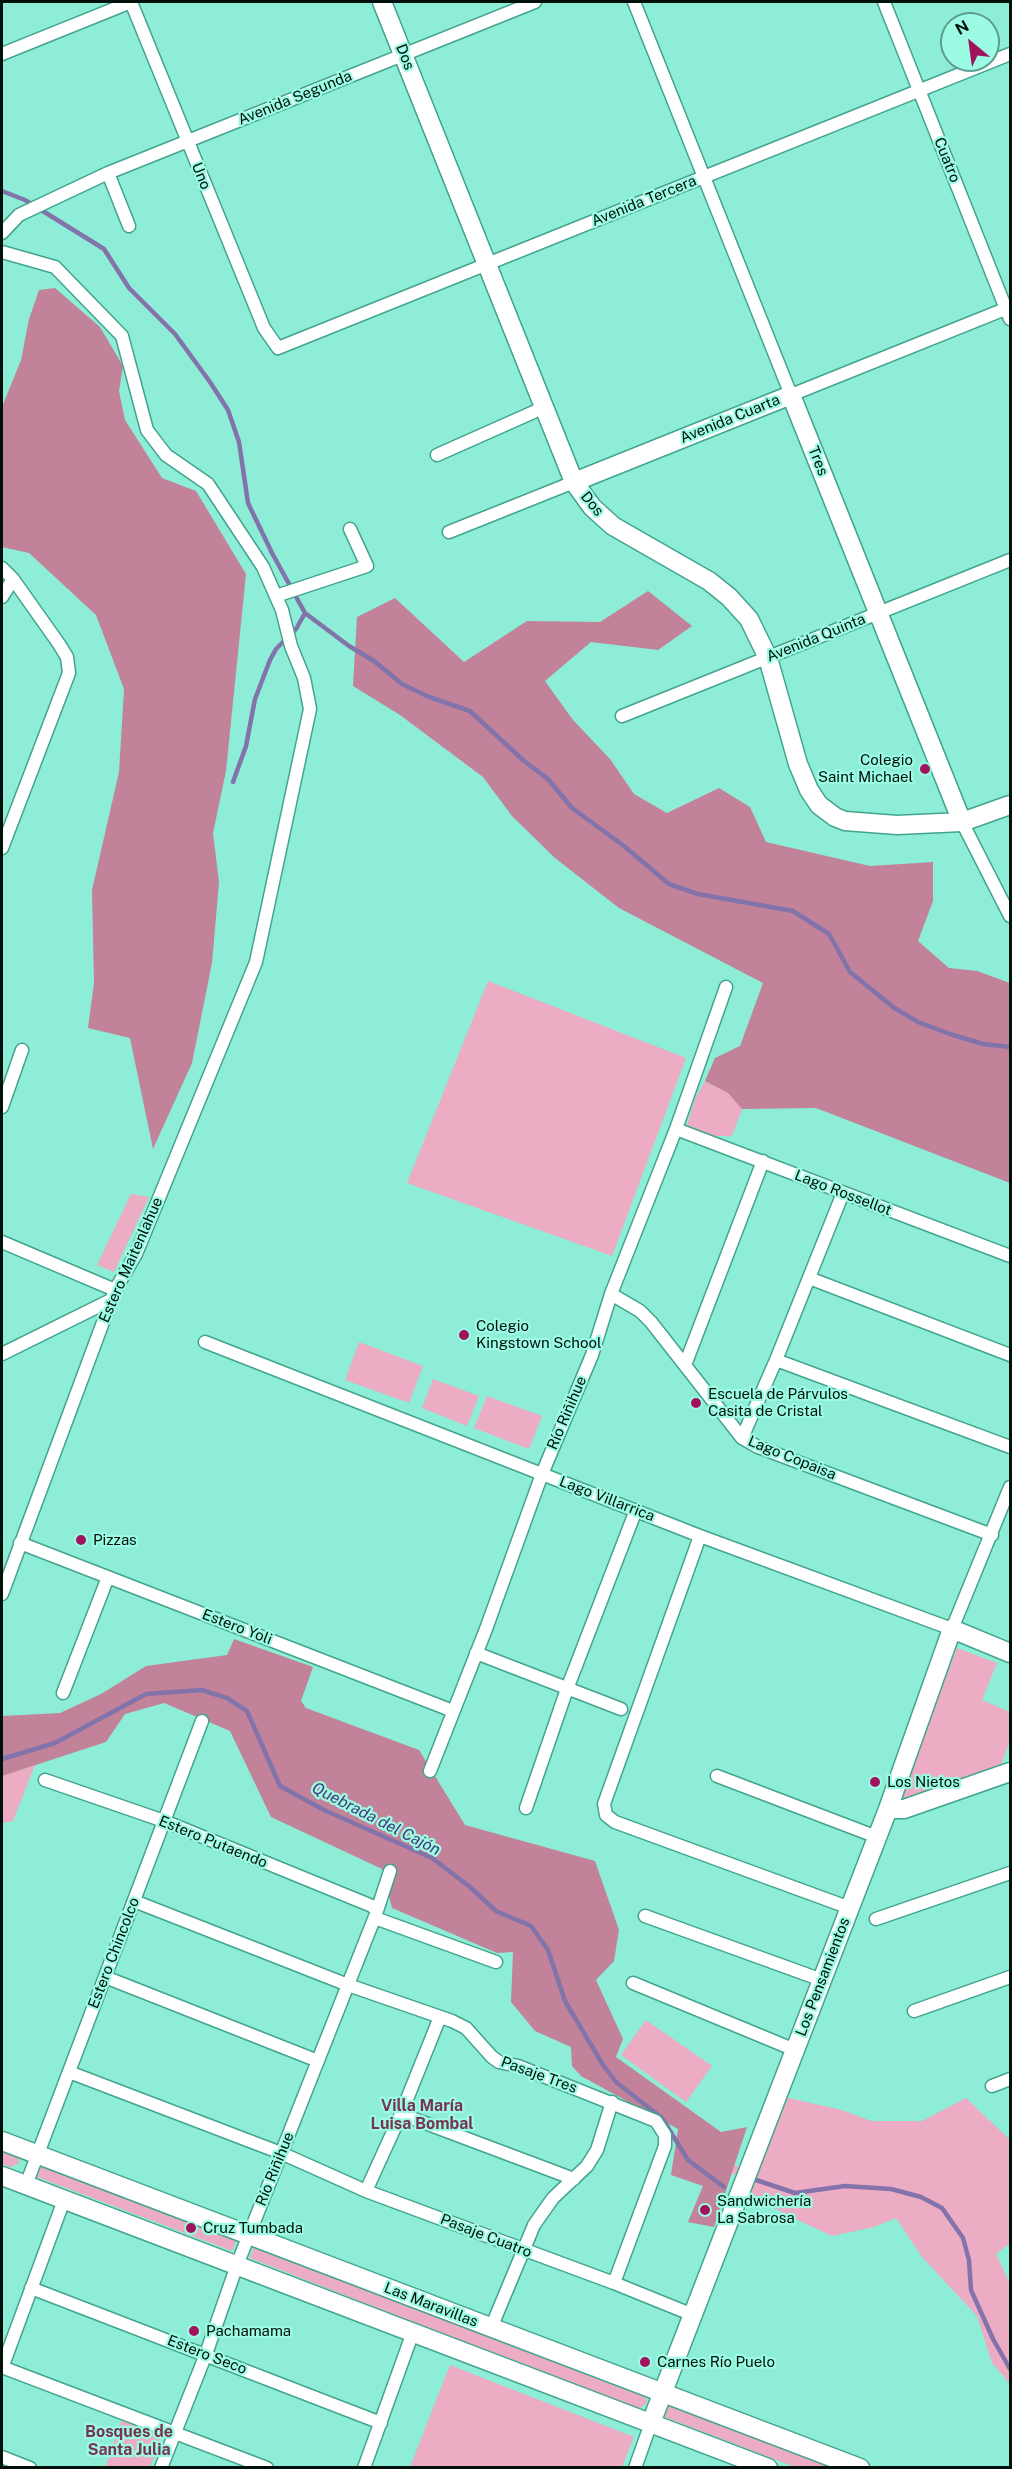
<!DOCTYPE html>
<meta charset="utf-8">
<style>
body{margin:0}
#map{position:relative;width:1012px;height:2469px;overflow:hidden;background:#8eedd6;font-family:"Public Sans",sans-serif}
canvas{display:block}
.frame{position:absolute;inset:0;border:3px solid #00100b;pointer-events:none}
.north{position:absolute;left:940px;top:12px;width:60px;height:60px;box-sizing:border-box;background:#9bfbe3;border:2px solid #5d9d8d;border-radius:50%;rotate:331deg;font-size:16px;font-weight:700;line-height:24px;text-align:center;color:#00100b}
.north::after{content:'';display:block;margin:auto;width:21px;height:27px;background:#a1145d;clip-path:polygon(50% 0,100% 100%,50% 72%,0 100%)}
</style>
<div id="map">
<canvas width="1012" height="2469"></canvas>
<div class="frame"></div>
<div class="north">N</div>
</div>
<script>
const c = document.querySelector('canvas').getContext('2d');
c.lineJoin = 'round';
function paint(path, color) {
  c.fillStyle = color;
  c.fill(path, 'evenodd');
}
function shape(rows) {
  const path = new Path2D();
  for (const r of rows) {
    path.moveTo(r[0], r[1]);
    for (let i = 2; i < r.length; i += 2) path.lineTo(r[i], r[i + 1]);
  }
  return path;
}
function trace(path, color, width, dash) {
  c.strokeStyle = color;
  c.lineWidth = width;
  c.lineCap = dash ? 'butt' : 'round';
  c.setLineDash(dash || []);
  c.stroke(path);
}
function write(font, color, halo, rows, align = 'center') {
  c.font = font + ' "Public Sans",sans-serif';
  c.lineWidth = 4.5;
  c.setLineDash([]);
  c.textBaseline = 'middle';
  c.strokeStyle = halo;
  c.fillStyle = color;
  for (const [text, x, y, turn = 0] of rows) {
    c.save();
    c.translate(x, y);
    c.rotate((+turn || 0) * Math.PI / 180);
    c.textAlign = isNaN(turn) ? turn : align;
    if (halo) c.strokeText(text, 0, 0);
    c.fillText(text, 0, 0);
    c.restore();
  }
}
const green = shape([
 [488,981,686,1058,612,1256,407,1183],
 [705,1081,728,1093,742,1109,732,1136,711,1136,687,1125,695,1099],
 [131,1194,149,1197,114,1272,97,1265],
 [359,1342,423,1366,409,1403,345,1380],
 [433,1379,479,1396,467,1426,422,1408],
 [487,1396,542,1416,529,1449,474,1428],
 [957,1648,997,1663,982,1700,1010,1712,1010,1740,1000,1768,898,1801],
 [188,1671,210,1687,233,1694,247,1708,264,1748,283,1773,311,1788,343,1793,360,1799,449,1878,459,1883,498,1885,539,1906,559,1927,571,1951,574,1973,570,1990,571,2008,587,2030,622,2072,646,2085,653,2094,686,2113,721,2159,756,2174,784,2097,842,2110,871,2121,922,2121,966,2098,1010,2140,1010,2243,996,2254,1010,2284,1010,2384,992,2363,977,2316,922,2257,896,2218,874,2227,832,2236,787,2215,749,2194,753,2183,725,2170,705,2153,681,2117,646,2097,642,2091,612,2071,581,2037,561,2001,566,1958,556,1936,541,1917,492,1890,454,1892,436,1879,401,1845,386,1836,355,1805,338,1799,302,1794,278,1779,258,1757,246,1721,234,1704,200,1692,184,1678,161,1680,136,1690,48,1748,18,1745,2,1752,2,1744,12,1740,22,1737,42,1742,55,1737,72,1723,146,1677,163,1672],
 [35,1765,13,1821,2,1823,2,1776],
 [646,2020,712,2066,686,2102,621,2055],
 [2,2150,18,2156,19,2163,11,2167,2,2164],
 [41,2164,237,2239,232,2251,37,2177],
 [254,2245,645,2395,647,2403,637,2410,250,2258],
 [450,2365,634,2437,622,2467,410,2467],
 [667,2403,837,2467,795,2467,662,2416],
 [122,2419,163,2434,150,2467,105,2468]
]);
const forest = shape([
 [55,288,100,327,123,366,119,391,125,420,162,478,196,491,246,574,226,771,213,833,219,882,212,963,192,1063,153,1149,130,1038,88,1028,94,983,92,890,119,772,124,689,96,615,29,553,2,547,2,407,21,360,29,319,39,290],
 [648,591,692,626,658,650,591,642,545,681,573,720,610,759,634,794,667,813,719,788,750,807,766,842,870,866,933,862,933,901,918,941,949,968,977,971,1010,983,1010,1183,816,1108,742,1109,728,1093,705,1081,715,1058,740,1046,763,983,619,908,555,858,512,816,483,777,400,715,353,686,357,617,395,598,464,662,527,621,600,622],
 [234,1639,313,1667,301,1701,306,1708,419,1750,465,1825,595,1861,619,1930,614,1961,596,1980,623,2039,616,2057,721,2132,747,2127,714,2227,688,2222,703,2186,671,2175,678,2129,581,2076,572,2066,571,2047,535,2031,511,2002,513,1952,497,1953,392,1908,382,1869,271,1817,230,1731,164,1703,125,1714,106,1742,2,1776,2,1716,60,1713,101,1694,146,1666,227,1655]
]);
const stream = shape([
 [2,191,25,200,104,249,129,288,175,334,210,382,228,410,239,442,248,503,272,553,305,613,349,646,374,661,402,684,429,697,470,711,524,761,548,779,572,808,624,846,669,884,698,894,793,911,829,934,850,972,893,1007,918,1022,950,1034,983,1044,1010,1047],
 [233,782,246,746,255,699,270,660,276,649,296,629,305,613],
 [2,1759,55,1743,146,1694,202,1690,227,1698,247,1711,280,1786,324,1810,432,1858,470,1887,496,1911,531,1926,548,1950,565,2001,603,2065,616,2082,662,2118,688,2160,724,2187],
 [756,2180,795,2193,845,2186,891,2189,921,2197,942,2208,963,2238,969,2260,971,2290,993,2339,1010,2369]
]);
const street = shape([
 [131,2,264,328,278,348,1010,54],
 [634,2,791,395,1010,307],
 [884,2,1010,319],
 [2,54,131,2],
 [108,173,129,226],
 [2,233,19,215,108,173,535,2],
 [2,252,55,267,122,336,147,430,166,455,208,484,263,567,282,610,291,646,304,678,310,709,256,962,136,1254,115,1290,2,1594],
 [437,455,545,407],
 [449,532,574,482],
 [2,568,13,579,59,644,67,657,69,673,2,848],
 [276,596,367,566,350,529],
 [2,597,13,579],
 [622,716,1010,560],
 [962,822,1010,916],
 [2,1107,22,1050],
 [676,1129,1010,1256],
 [2,1242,115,1290],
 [809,1278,1010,1355],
 [611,1294,640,1311,651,1322,742,1438,758,1447,992,1535],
 [205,1342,700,1536,952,1629,1010,1487],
 [2,1354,111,1300],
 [776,1360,1010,1447],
 [685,1365,763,1161],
 [742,1438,776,1360,843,1193],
 [700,1536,604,1804,606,1815,615,1822,850,1908],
 [20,1543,453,1711],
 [476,1653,621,1709],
 [63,1693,108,1577],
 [430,1771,486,1629,542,1474,592,1355,611,1294,676,1129,726,987],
 [717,1776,877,1837],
 [45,1780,164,1821,372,1906,377,1911],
 [526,1808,567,1689,636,1510],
 [134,1901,348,1985,452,2021,466,2028,492,2057,499,2062,518,2066,656,2121,665,2135,665,2146,614,2283],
 [645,1916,822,1980],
 [375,1918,496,1962],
 [876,1919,1010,1873],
 [105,1977,318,2061],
 [633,1983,795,2050],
 [914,2011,1010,1977],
 [69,2072,281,2153,366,2191,614,2283,693,2315],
 [992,2086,1010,2079],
 [401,2114,574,2179],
 [26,2185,202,1721],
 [366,2191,401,2114,440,2017],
 [31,2288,381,2423],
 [491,2328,534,2225,553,2198,587,2166,597,2150,612,2102],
 [2,2367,267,2468],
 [2,2368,64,2200],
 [2,2457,30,2468],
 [161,2468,206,2354,237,2265,376,1914,390,1871],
 [364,2468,413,2332],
 [635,2468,651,2423]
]);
const secondary = shape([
 [382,2,574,482,592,507,613,526,709,581,729,597,749,619,768,658,798,764,809,790,819,805,835,817,845,821,897,825,962,822,1010,805],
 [574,482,791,395,962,822],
 [888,1809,904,1809,1010,1772],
 [2,2141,860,2468],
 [2,2176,768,2468],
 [651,2423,888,1809,952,1629,1010,1653]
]);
const markers = [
 [925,769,6,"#a1145d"],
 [464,1335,6,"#a1145d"],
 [696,1403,6,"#a1145d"],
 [81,1540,6,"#a1145d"],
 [875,1782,6,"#a1145d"],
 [705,2210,6,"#a1145d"],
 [191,2228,6,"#a1145d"],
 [194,2331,6,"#a1145d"],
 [645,2362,6,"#a1145d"]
];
const streetNames = [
 ["Dos",405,57,68],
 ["Avenida Segunda",295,98,-22],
 ["Cuatro",947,160,68],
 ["Uno",201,176,68],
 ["Avenida Tercera",644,201,-22],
 ["Avenida Cuarta",730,419,-22],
 ["Tres",818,461,68],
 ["Dos",592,504,50],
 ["Avenida Quinta",816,638,-22],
 ["Lago Rossellot",843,1193,21],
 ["Estero Maitenlahue",131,1260,-66],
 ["Río Riñihue",567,1413,-67],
 ["Lago Copaisa",792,1458,22],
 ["Lago Villarrica",607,1499,21],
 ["Estero Yoli",237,1627,21],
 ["Estero Putaendo",213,1842,22],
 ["Estero Chincolco",114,1953,-69],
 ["Los Pensamientos",823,1977,-69],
 ["Pasaje Tres",539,2075,20],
 ["Río Riñihue",275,2169,-68],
 ["Pasaje Cuatro",486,2236,21],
 ["Las Maravillas",431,2305,21],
 ["Estero Seco",207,2355,21]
];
const poiNames = [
 ["Colegio",913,760,"right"],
 ["Saint Michael",913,777,"right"],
 ["Colegio",476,1326],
 ["Kingstown School",476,1343],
 ["Escuela de Párvulos",708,1394],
 ["Casita de Cristal",708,1411],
 ["Pizzas",93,1540],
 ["Los Nietos",887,1782],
 ["Sandwichería",717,2201],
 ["La Sabrosa",717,2218],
 ["Cruz Tumbada",203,2228],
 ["Pachamama",206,2331],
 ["Carnes Río Puelo",657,2362]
];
const waterNames = [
 ["Quebrada del Cajón",376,1819,27]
];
const neighbourhoodNames = [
 ["Villa María",422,2106],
 ["Luisa Bombal",422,2124],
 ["Bosques de",129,2432],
 ["Santa Julia",129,2450]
];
paint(green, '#ecacc3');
paint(forest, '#c28299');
trace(stream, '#8273aa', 4.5);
trace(street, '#42a48f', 15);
trace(secondary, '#42a48f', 21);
trace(street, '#fff', 12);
trace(secondary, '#fff', 18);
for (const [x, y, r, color] of markers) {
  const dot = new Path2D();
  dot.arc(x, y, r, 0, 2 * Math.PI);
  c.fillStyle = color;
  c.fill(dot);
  trace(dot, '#9bfbe3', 2);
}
write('15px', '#00100b', '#9bfbe3', streetNames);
write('15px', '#00100b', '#9bfbe3', poiNames, 'left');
write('italic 16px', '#4a3378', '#9bfbe3', waterNames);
write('bold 16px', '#77334f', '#9bfbe3', neighbourhoodNames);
</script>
